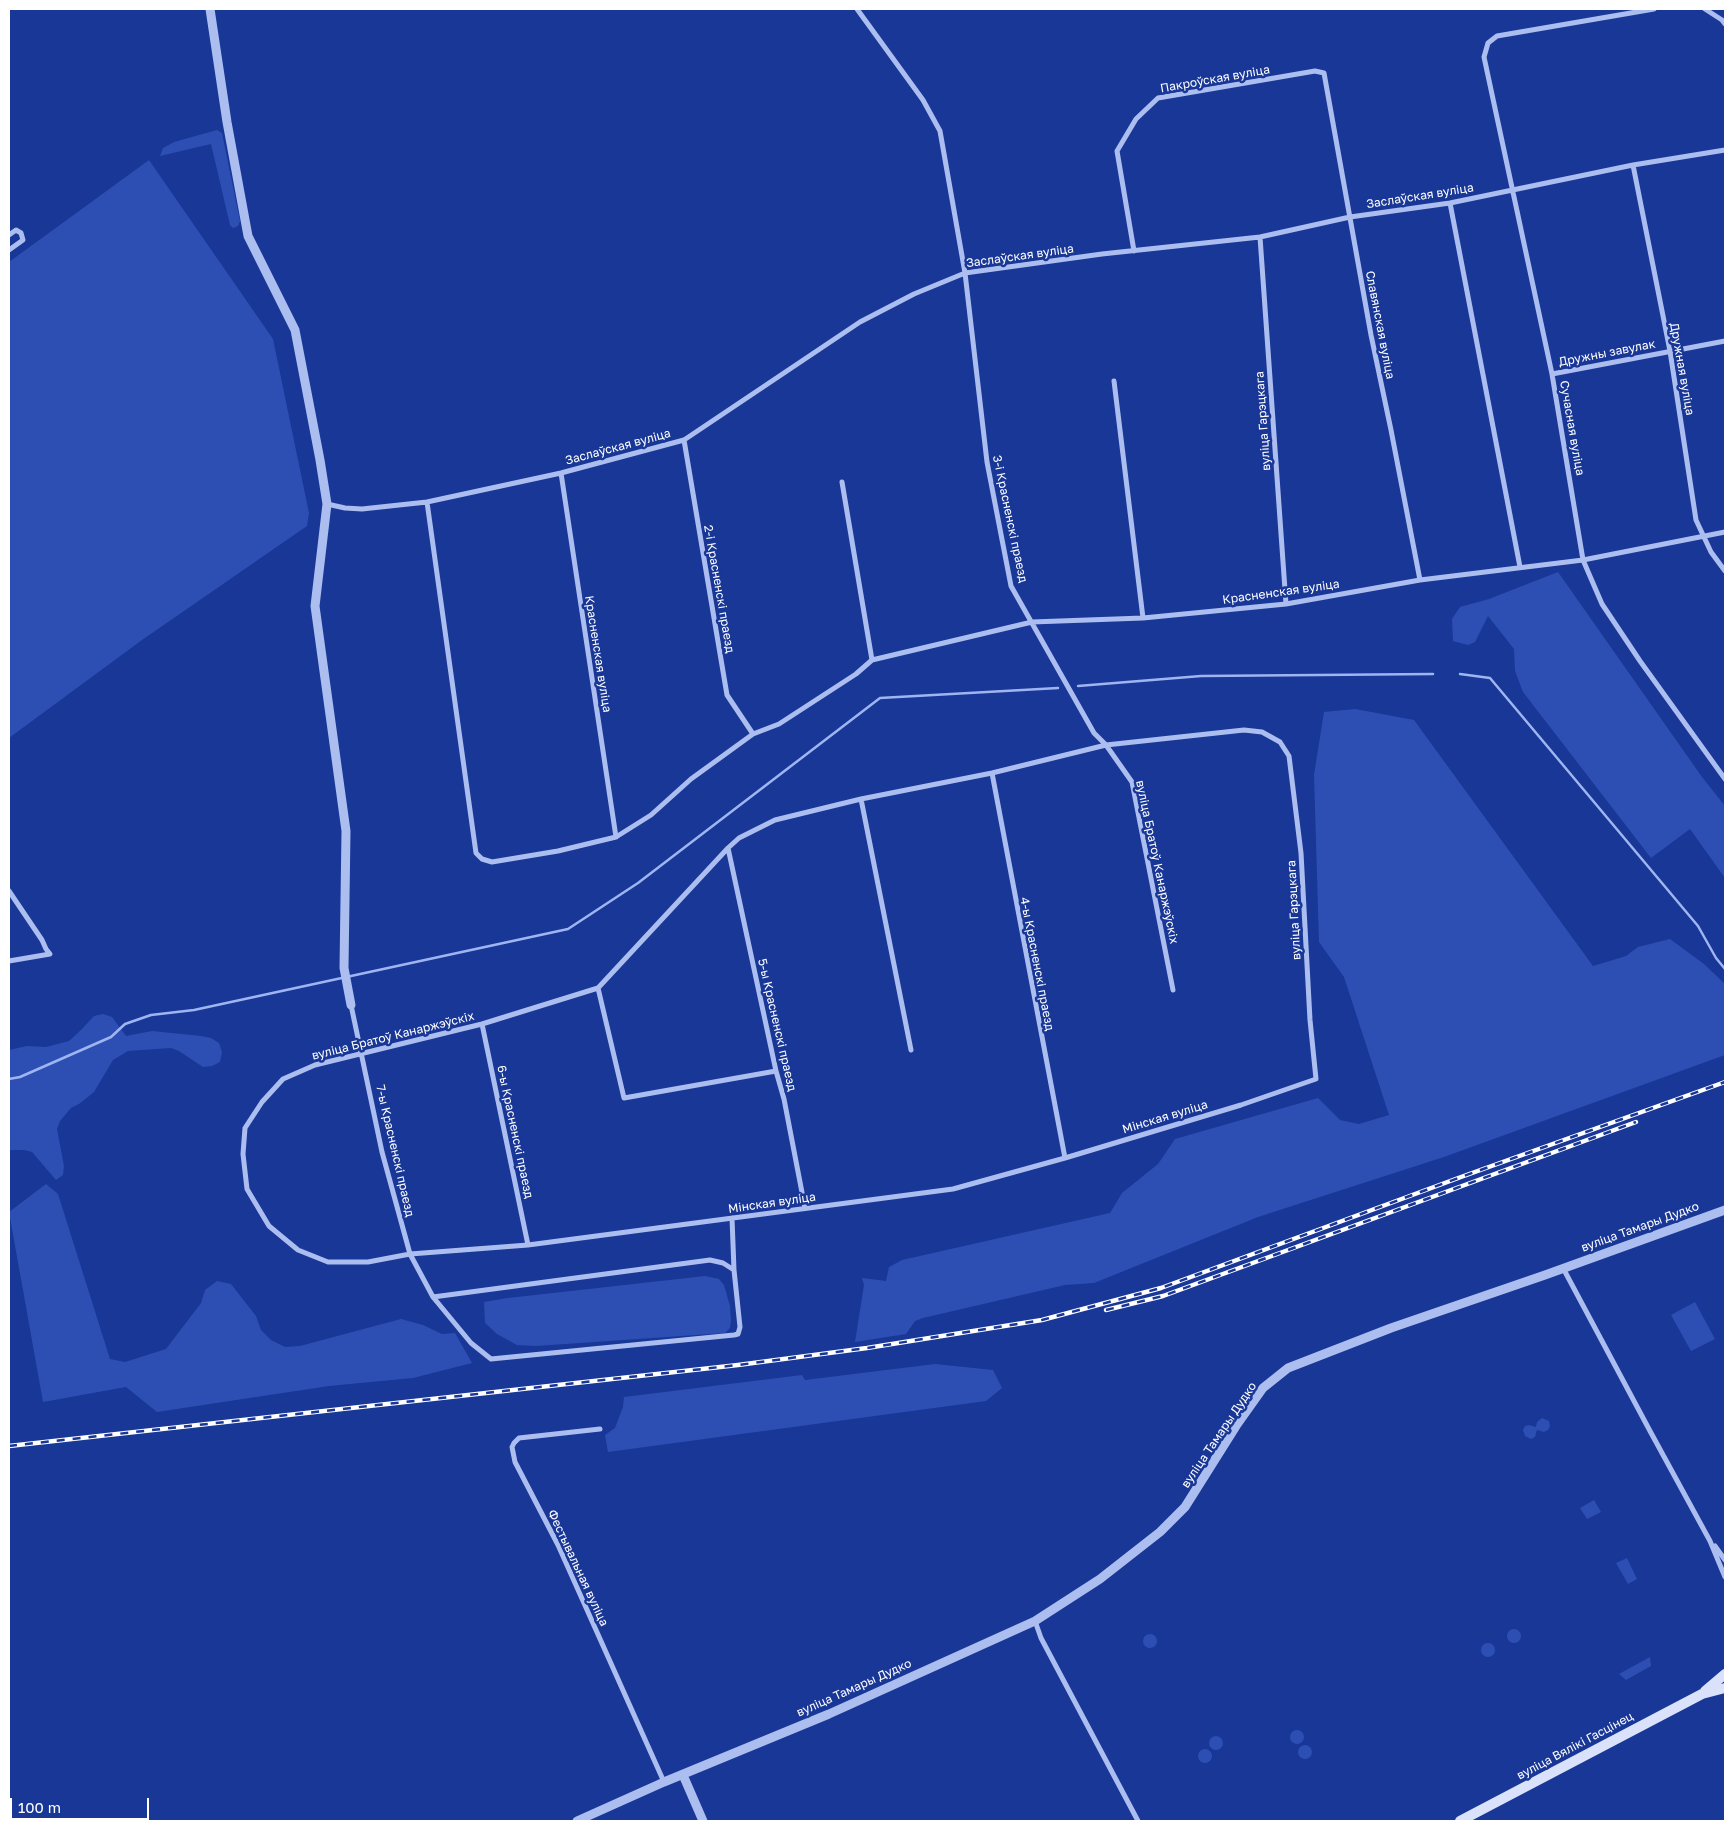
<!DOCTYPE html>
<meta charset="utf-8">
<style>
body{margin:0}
#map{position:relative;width:1734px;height:1830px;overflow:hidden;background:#193796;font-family:"Golos Text",sans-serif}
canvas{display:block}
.frame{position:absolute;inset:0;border:10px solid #fff;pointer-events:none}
.scale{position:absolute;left:10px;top:1798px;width:139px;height:22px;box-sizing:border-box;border:2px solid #fff;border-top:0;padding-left:6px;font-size:15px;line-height:18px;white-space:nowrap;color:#fff;-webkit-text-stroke:4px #193796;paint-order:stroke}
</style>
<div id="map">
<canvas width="1734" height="1830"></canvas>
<div class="frame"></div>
<div class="scale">100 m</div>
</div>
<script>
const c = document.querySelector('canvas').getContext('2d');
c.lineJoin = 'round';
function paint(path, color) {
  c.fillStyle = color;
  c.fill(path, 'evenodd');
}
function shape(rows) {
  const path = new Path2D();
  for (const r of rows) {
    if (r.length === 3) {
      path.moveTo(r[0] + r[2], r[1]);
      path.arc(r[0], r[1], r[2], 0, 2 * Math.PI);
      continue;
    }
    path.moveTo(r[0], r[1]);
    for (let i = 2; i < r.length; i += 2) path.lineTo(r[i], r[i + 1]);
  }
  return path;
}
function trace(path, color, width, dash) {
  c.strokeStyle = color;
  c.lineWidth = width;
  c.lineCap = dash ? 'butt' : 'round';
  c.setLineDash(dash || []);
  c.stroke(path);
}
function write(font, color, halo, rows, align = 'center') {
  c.font = font + ' "Golos Text",sans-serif';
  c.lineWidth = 5;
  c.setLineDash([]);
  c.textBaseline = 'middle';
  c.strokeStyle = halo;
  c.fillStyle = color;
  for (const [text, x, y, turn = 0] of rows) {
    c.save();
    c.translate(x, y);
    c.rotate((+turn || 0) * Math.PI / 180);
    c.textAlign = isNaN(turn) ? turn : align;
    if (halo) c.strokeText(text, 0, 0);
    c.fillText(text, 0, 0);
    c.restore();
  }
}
const green = shape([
 [217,130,222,133,240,221,238,226,233,228,230,225,211,144,160,156,163,148,174,142],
 [149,160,273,339,309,513,307,526,142,640,9,738,9,262],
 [1558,572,1702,777,1725,806,1725,878,1690,829,1651,858,1523,692,1515,671,1514,649,1488,616,1475,642,1468,645,1453,641,1452,619,1460,607,1489,599],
 [1355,709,1414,720,1593,966,1626,956,1638,947,1670,939,1704,964,1725,984,1725,1055,1444,1157,1258,1217,1094,1283,1065,1285,923,1318,915,1321,906,1334,855,1342,864,1285,862,1278,886,1281,889,1267,902,1260,1110,1213,1122,1193,1158,1164,1175,1139,1318,1098,1340,1120,1359,1124,1389,1115,1344,977,1319,942,1314,775,1324,712],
 [103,1014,112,1017,126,1036,152,1031,201,1036,211,1038,219,1043,222,1052,220,1062,212,1066,203,1067,179,1051,171,1048,128,1051,113,1060,94,1092,79,1104,71,1108,60,1121,57,1129,64,1166,63,1175,56,1180,32,1152,24,1150,9,1150,9,1050,27,1046,46,1047,69,1041,82,1029,94,1016],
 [46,1184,58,1194,110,1359,125,1362,166,1349,201,1303,205,1290,217,1281,231,1284,256,1316,261,1330,271,1340,285,1347,300,1346,401,1319,423,1325,442,1334,455,1333,472,1363,413,1378,329,1386,157,1412,126,1387,43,1402,9,1212],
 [705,1276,719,1279,724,1285,730,1306,731,1320,730,1328,725,1333,536,1346,517,1345,497,1334,485,1323,484,1302,508,1298],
 [1695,1302,1715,1339,1691,1351,1671,1315],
 [935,1364,993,1370,1002,1388,986,1401,608,1452,605,1435,615,1428,623,1407,624,1397,802,1375,805,1380],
 [1542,1418,1549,1421,1550,1426,1548,1430,1544,1432,1537,1430,1535,1437,1531,1439,1525,1436,1523,1430,1525,1426,1529,1425,1536,1427,1537,1422],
 [1594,1500,1601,1512,1587,1519,1580,1508],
 [1627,1558,1637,1579,1628,1584,1616,1563],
 [1514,1636,7],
 [1150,1641,7],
 [1488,1650,7],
 [1650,1657,1651,1666,1626,1680,1619,1674],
 [1297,1737,7],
 [1216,1743,7],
 [1305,1752,7],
 [1205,1756,7]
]);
const stream = shape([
 [1460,674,1490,678,1698,926,1716,958,1725,969],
 [1078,686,1201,676,1433,674],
 [9,1079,20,1077,111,1037,125,1024,151,1015,194,1010,568,929,638,883,880,698,1058,688]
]);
const minor = shape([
 [857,9,923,100,940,131,965,273,987,462,1011,586,1094,733,1106,745,1132,782,1173,990],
 [1654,9,1497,36,1488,43,1484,57,1552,374,1583,560,1602,604,1640,661,1725,779],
 [1705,9,1722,20,1725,24],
 [1633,165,1670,351,1696,520,1711,552,1725,571],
 [1450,203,1520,567],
 [9,235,16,230,21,233,23,240,9,250],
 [1260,237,1286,604],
 [1134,251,1117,151,1136,119,1158,98,1315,71,1324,73,1371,335,1391,430,1420,580],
 [1552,374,1725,341],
 [1114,381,1143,618],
 [684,440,727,695,753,734],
 [561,473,616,837],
 [842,482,872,660],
 [427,502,476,853,482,859,492,862,558,851,616,837,651,815,691,779,753,734,779,724,856,674,872,660,1032,622,1143,618,1286,604,1420,580,1583,560,1725,532],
 [327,504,345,508,362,509,427,502,561,473,684,440,860,322,914,294,965,273,1102,254,1260,237,1350,217,1450,203,1633,165,1725,150],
 [1244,730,1262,732,1280,742,1289,756,1301,853,1310,1020,1316,1079,1241,1105,1065,1158,953,1189,528,1245,410,1254,368,1262,328,1262,298,1250,269,1226,247,1189,243,1154,245,1128,262,1102,283,1079,315,1065,482,1024,598,988,728,848,739,838,775,820,861,799,992,773,1106,745,1244,730],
 [992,773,1065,1158],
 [861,799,911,1050],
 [728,848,776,1071,784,1099,805,1208],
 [9,891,42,940,46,949,50,954,9,961],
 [598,988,624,1098,776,1071],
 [351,1005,382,1152,410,1254,433,1297,471,1343,491,1359,734,1335,738,1334,740,1327,734,1270,723,1263,710,1260,433,1297],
 [482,1024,528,1245],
 [732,1218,734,1270],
 [1563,1268,1650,1431,1710,1541,1725,1577],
 [600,1429,519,1438,514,1443,512,1447,515,1462,558,1545,664,1782],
 [1715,1546,1725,1560],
 [1035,1621,1041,1638,1138,1821]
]);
const tertiary = shape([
 [210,9,227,122,248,236,295,330,320,460,327,504,315,606,346,831,344,968,351,1005],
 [683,1775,703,1821],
 [577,1821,664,1782,829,1714,1035,1621,1100,1579,1160,1532,1185,1507,1236,1426,1263,1388,1288,1368,1391,1328,1545,1275,1725,1210]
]);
const secondary = shape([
 [1705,1691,1725,1674],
 [1460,1821,1702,1694,1725,1688]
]);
const rail = shape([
 [1106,1310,1163,1296,1636,1122],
 [9,1446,738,1365,867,1348,1042,1320,1161,1288,1461,1177,1725,1082]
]);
const streetNames = [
 ["Пакроўская вуліца",1215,79,-10],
 ["Заслаўская вуліца",1420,196,-9],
 ["Заслаўская вуліца",1020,256,-8],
 ["Славянская вуліца",1380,325,79],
 ["Дружны завулак",1607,353,-11],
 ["Дружная вуліца",1682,369,80],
 ["вуліца Гарэцкага",1263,421,-94],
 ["Сучасная вуліца",1572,428,80],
 ["Заслаўская вуліца",618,447,-15],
 ["3-і Красненскі праезд",1010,519,78],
 ["2-і Красненскі праезд",719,589,80],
 ["Красненская вуліца",1281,592,-8],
 ["Красненская вуліца",598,654,81],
 ["вуліца Братоў Канаржэўскіх",1157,862,78],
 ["вуліца Гарэцкага",1294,910,-93],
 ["4-ы Красненскі праезд",1037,964,79],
 ["5-ы Красненскі праезд",777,1025,77],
 ["вуліца Братоў Канаржэўскіх",393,1036,-14],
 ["Мінская вуліца",1165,1117,-17],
 ["6-ы Красненскі праезд",515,1132,78],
 ["7-ы Красненскі праезд",395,1151,77],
 ["Мінская вуліца",772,1203,-8],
 ["вуліца Тамары Дудко",1640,1227,-20],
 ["вуліца Тамары Дудко",1219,1435,-56],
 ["Фестывальная вуліца",578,1568,65],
 ["вуліца Тамары Дудко",854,1688,-24],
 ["вуліца Вялікі Гасцінец",1575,1746,-28]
];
paint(green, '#2d4fb4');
trace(stream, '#9fb5f2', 2.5);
trace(minor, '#acbef0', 5);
trace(tertiary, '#acbef0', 9);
trace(secondary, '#dae2fb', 10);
trace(rail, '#fff', 4.5);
trace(rail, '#193796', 2.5, [8]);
write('12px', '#fff', '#193796', streetNames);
</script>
